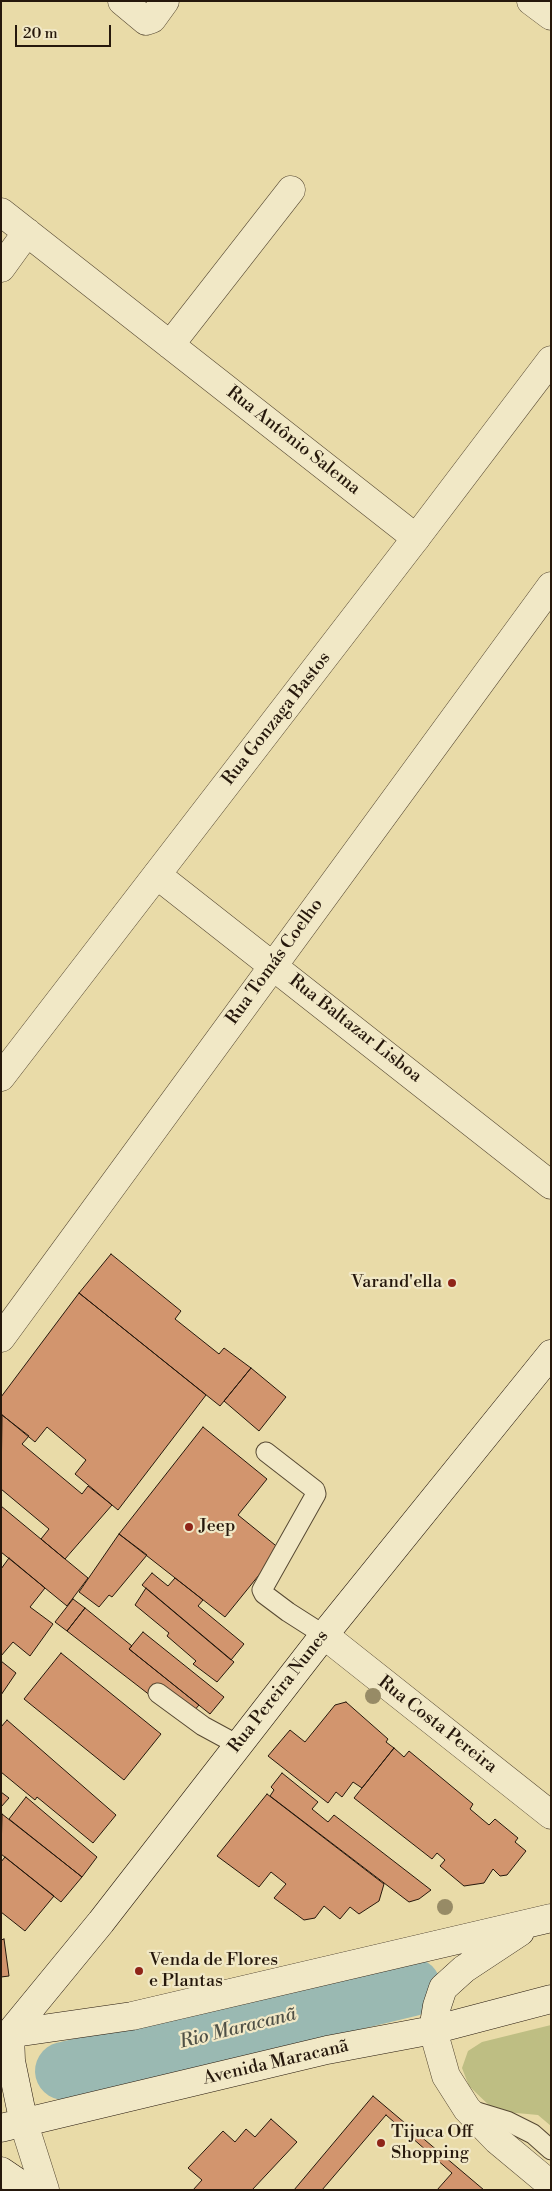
<!DOCTYPE html>
<meta charset="utf-8">
<style>
body{margin:0}
#map{position:relative;width:552px;height:2191px;overflow:hidden;background:#e9dba8;font-family:"Libre Bodoni",serif}
canvas{display:block}
.frame{position:absolute;inset:0;border:2px solid #26180c;pointer-events:none}
.scale{position:absolute;left:15px;top:25px;width:96px;height:22px;box-sizing:border-box;border:2px solid #26180c;border-top:0;padding-left:6px;font-size:15px;line-height:18px;white-space:nowrap;color:#26180c;-webkit-text-stroke:4px #f1e8c6;paint-order:stroke}
</style>
<div id="map">
<canvas width="552" height="2191"></canvas>
<div class="frame"></div>
<div class="scale">20 m</div>
</div>
<script>
const c = document.querySelector('canvas').getContext('2d');
c.lineJoin = 'round';
function paint(path, color) {
  c.fillStyle = color;
  c.fill(path, 'evenodd');
}
function shape(rows) {
  const path = new Path2D();
  for (const r of rows) {
    path.moveTo(r[0], r[1]);
    for (let i = 2; i < r.length; i += 2) path.lineTo(r[i], r[i + 1]);
  }
  return path;
}
function trace(path, color, width, dash) {
  c.strokeStyle = color;
  c.lineWidth = width;
  c.lineCap = dash ? 'butt' : 'round';
  c.setLineDash(dash || []);
  c.stroke(path);
}
function write(font, color, halo, rows, align = 'center') {
  c.font = font + ' "Libre Bodoni",serif';
  c.lineWidth = 4.5;
  c.setLineDash([]);
  c.textBaseline = 'middle';
  c.strokeStyle = halo;
  c.fillStyle = color;
  for (const [text, x, y, turn = 0] of rows) {
    c.save();
    c.translate(x, y);
    c.rotate((+turn || 0) * Math.PI / 180);
    c.textAlign = isNaN(turn) ? turn : align;
    if (halo) c.strokeText(text, 0, 0);
    c.fillText(text, 0, 0);
    c.restore();
  }
}
const green = shape([
 [551,2025,551,2126,538,2115,495,2111,469,2086,462,2068,468,2051,482,2042]
]);
const river = shape([
 [64,2071,412,1987]
]);
const building = shape([
 [111,1254,181,1311,175,1319,219,1354,224,1348,251,1368,220,1406,79,1293,111,1254],
 [79,1293,206,1395,118,1510,75,1474,86,1460,47,1427,35,1442,1,1414,1,1397,79,1293],
 [251,1368,286,1397,259,1431,224,1401,251,1368],
 [2,1415,29,1436,22,1444,82,1494,88,1486,112,1505,65,1559,41,1539,49,1529,1,1489,2,1415],
 [203,1427,267,1479,238,1515,280,1549,225,1617,119,1534,203,1427],
 [1,1506,88,1578,67,1606,1,1552,1,1506],
 [119,1534,147,1555,112,1597,109,1595,99,1607,79,1592,119,1534],
 [9,1558,45,1588,30,1607,53,1624,30,1656,13,1642,1,1656,1,1569,9,1558],
 [152,1573,168,1586,175,1578,203,1600,198,1606,244,1644,231,1660,142,1585,152,1573],
 [146,1588,234,1662,217,1682,193,1664,196,1661,167,1636,169,1633,135,1605,146,1588],
 [73,1599,85,1608,67,1631,55,1622,73,1599],
 [85,1608,132,1646,129,1649,199,1705,193,1712,151,1696,67,1631,85,1608],
 [143,1632,224,1697,210,1714,129,1649,143,1632],
 [61,1653,161,1734,124,1780,24,1699,61,1653],
 [1,1661,16,1673,1,1695,1,1661],
 [346,1702,388,1739,386,1742,394,1748,362,1788,353,1782,342,1797,336,1792,328,1803,268,1756,290,1730,305,1742,335,1705,346,1702],
 [7,1720,116,1815,93,1843,37,1797,35,1800,1,1772,1,1727,7,1720],
 [394,1748,404,1757,409,1751,473,1804,470,1809,489,1825,495,1819,518,1838,515,1842,526,1851,507,1875,500,1876,493,1869,484,1883,464,1886,440,1866,445,1860,437,1853,432,1859,354,1798,394,1748],
 [282,1773,318,1802,312,1809,328,1822,334,1815,431,1890,419,1899,409,1902,270,1796,274,1790,271,1787,282,1773],
 [1,1792,9,1798,1,1807,1,1792],
 [267,1794,384,1884,379,1901,359,1914,350,1907,340,1919,324,1906,315,1918,304,1920,274,1898,286,1884,271,1872,259,1887,217,1856,267,1794],
 [26,1797,97,1857,82,1877,9,1819,26,1797],
 [2,1814,82,1877,61,1902,1,1854,2,1814],
 [5,1857,54,1896,25,1931,1,1912,1,1862,5,1857],
 [4,1939,9,1976,1,1977,1,1940,4,1939],
 [373,2096,484,2190,294,2190,373,2096],
 [386,2115,452,2173,437,2190,322,2190,386,2115],
 [271,2119,297,2142,252,2190,193,2190,202,2180,188,2168,223,2131,235,2142,246,2129,255,2137,271,2119]
]);
const service = shape([
 [266,1452,315,1490,316,1494,262,1590,264,1594,288,1612,324,1635],
 [158,1693,203,1726,238,1745],
 [471,2110,507,2121,533,2134,551,2150]
]);
const minor = shape([
 [122,1,146,21,152,19,165,1],
 [531,1,551,16],
 [1,212,416,538],
 [1,268,27,232],
 [170,345,291,190],
 [157,875,551,1185],
 [1,1338,551,586],
 [324,1635,551,1815],
 [433,2030,446,2076,467,2109,497,2140,551,2185]
]);
const tertiary = shape([
 [1,1077,416,538,551,360],
 [24,2124,45,2190]
]);
const secondary = shape([
 [433,2030,437,2006,443,1988,464,1969,520,1932],
 [10,2033,101,1922,324,1635,551,1354],
 [10,2033,11,2061,24,2124],
 [1,2035,132,2016,551,1918],
 [1,2128,327,2050,433,2030,551,1999],
 [1,2171,29,2190]
]);
const trees = [
 [373,1696],
 [445,1907]
];
const markers = [
 [452,1283,5,"#8f2418"],
 [189,1527,5,"#8f2418"],
 [139,1971,5,"#8f2418"],
 [381,2143,5,"#8f2418"]
];
const streetNames = [
 ["Rua Antônio Salema",293,441,38],
 ["Rua Gonzaga Bastos",277,719,-52],
 ["Rua Tomás Coelho",275,962,-54],
 ["Rua Baltazar Lisboa",355,1029,38],
 ["Rua Pereira Nunes",279,1692,-52],
 ["Rua Costa Pereira",437,1725,38],
 ["Avenida Maracanã",276,2063,-13]
];
const poiNames = [
 ["Varand'ella",442,1283,"right"],
 ["Jeep",199,1527],
 ["Venda de Flores",149,1961],
 ["e Plantas",149,1982],
 ["Tijuca Off",391,2133],
 ["Shopping",391,2154]
];
const waterNames = [
 ["Rio Maracanã",238,2029,-14]
];
paint(green, '#bebe83');
trace(river, '#9ab9b2', 58);
paint(building, '#d2956e');
trace(building, '#26180c', 1);
trace(service, '#574933', 21);
trace(minor, '#574933', 29);
trace(tertiary, '#574933', 29);
trace(secondary, '#26180c', 29);
trace(service, '#f1e8c6', 19);
trace(minor, '#f1e8c6', 28);
trace(tertiary, '#f1e8c6', 28);
trace(secondary, '#f1e8c6', 28);
c.fillStyle = '#978b66';
for (const [x, y] of trees) {
  c.beginPath();
  c.arc(x, y, 8, 0, 2 * Math.PI);
  c.fill();
}
for (const [x, y, r, color] of markers) {
  const dot = new Path2D();
  dot.arc(x, y, r, 0, 2 * Math.PI);
  c.fillStyle = color;
  c.fill(dot);
  trace(dot, '#f1e8c6', 2);
}
write('18px', '#26180c', '#f1e8c6', streetNames);
write('18px', '#26180c', '#f1e8c6', poiNames, 'left');
write('italic 19px', '#4f5046', '#f1e8c6', waterNames);
</script>
